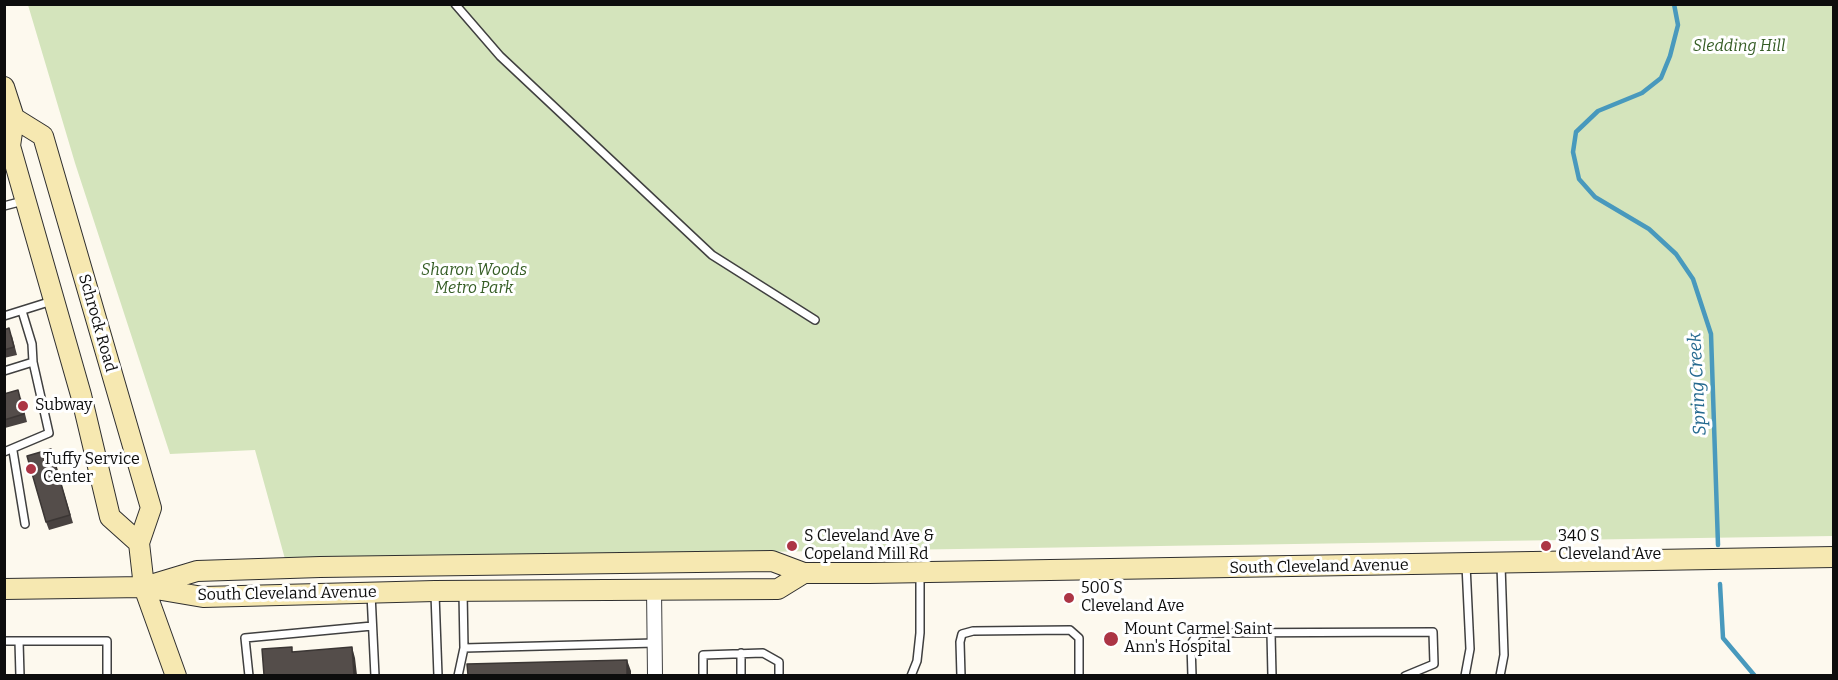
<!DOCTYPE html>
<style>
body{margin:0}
#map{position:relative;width:1838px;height:680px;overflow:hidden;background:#fdf9ee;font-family:Bitter,serif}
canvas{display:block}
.frame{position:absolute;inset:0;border:6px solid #0d0d0d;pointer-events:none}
</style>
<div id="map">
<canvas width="1838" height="680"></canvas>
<div class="frame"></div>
</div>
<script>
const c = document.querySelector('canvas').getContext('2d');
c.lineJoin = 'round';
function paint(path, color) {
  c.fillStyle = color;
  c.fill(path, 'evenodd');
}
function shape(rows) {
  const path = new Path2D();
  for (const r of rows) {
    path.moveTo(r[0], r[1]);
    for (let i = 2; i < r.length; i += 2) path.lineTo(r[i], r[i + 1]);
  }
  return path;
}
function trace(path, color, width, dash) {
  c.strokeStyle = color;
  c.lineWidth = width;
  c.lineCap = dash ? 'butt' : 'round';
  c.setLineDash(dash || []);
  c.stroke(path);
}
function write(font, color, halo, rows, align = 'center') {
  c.font = font + ' Bitter,serif';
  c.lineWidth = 6;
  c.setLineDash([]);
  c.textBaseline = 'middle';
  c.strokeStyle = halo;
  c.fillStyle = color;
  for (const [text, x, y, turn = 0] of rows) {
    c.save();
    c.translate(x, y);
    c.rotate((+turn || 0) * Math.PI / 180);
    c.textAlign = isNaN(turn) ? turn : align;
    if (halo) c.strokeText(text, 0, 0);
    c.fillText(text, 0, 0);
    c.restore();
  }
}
const green = shape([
 [28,5,1833,5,1833,536,285,559,255,450,170,454,75,163]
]);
const stream = shape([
 [1674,4,1678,25,1670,56,1661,78,1642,93,1598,111,1576,132,1573,152,1579,179,1595,197,1649,229,1676,254,1693,279,1711,334,1718,545],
 [1720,584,1723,638,1755,676]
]);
const lane = shape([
 [455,4,500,56,712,255,815,320],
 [4,206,23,201],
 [4,316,52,301],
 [4,371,33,362],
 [13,451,25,524],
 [4,452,49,433,33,362,32,344,22,311],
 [371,594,375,676],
 [435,594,438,676],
 [1271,633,1272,676],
 [4,641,19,641],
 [464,648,655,643],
 [741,653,741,676],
 [20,676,19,641,107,641,107,676],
 [249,676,245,638,372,626],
 [458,676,464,648,463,592],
 [703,676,703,655,763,653,779,662,779,676],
 [911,676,917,661,920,633,920,575],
 [961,676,960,642,962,634,973,631,1070,630,1079,638,1079,676],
 [1192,676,1191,644,1198,633,1433,632,1434,664,1405,676],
 [1465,676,1470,649,1466,565],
 [1500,676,1504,655,1501,565]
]);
const street = shape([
 [654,589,655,676]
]);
const secondary = shape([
 [4,87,14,118,10,146,81,395,110,517,139,543],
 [14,118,43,136,151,508,139,543,144,587,176,676],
 [144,587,197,571,320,567,772,561,804,573,869,573,1834,557],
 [4,589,144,587,203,597,435,591,778,589,804,573]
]);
const wall = shape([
 [4,330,12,336,17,355,4,358],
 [4,394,21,398,27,422,5,428,4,426],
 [51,449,73,523,49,530,46,522]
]);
const shadedWall = shape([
 [352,647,355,658,357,675,354,675],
 [627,660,631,671,631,675,627,675]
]);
const building = shape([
 [9,328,14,347,4,350,4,330,9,328],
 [18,390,24,414,4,420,4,394,18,390],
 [51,449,70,515,46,522,27,456,51,449],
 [292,647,292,652,352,647,354,675,264,675,262,649,292,647],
 [627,660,627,675,468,675,467,664,627,660]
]);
const markers = [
 [23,406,6,"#ac3545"],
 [31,469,6,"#ac3545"],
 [792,546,6,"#ac3545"],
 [1546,546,6,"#ac3545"],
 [1069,598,6,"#ac3545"],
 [1111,639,8,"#ac3545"]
];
const parkNames = [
 ["Sledding Hill",1739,47],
 ["Sharon Woods",474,271],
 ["Metro Park",474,289]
];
const streetNames = [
 ["Schrock Road",97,323,74],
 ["South Cleveland Avenue",1319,567,-1],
 ["South Cleveland Avenue",287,594,-1]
];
const poiNames = [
 ["Subway",35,406],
 ["Tuffy Service",43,460],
 ["Center",43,478],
 ["S Cleveland Ave &",804,537],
 ["Copeland Mill Rd",804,555],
 ["340 S",1558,537],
 ["Cleveland Ave",1558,555],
 ["500 S",1081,589],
 ["Cleveland Ave",1081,607],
 ["Mount Carmel Saint",1124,630],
 ["Ann's Hospital",1124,648]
];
const waterNames = [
 ["Spring Creek",1698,384,-93]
];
paint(green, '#d4e4bc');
trace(stream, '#4899bd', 4.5);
trace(lane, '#404040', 10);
trace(street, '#404040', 16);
trace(secondary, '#2f2f2f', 22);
trace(lane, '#fff', 7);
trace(street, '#fff', 14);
trace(secondary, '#f6e8b1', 20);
paint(wall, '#484240');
paint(shadedWall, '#3b3634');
paint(building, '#544d4a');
trace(building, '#3b3634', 1.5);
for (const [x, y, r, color] of markers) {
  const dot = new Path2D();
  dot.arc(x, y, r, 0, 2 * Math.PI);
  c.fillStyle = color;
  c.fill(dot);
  trace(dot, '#fff', 2);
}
write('italic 16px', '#355d25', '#fff', parkNames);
write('16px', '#0d0d0d', '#fff', streetNames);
write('16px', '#0d0d0d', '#fff', poiNames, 'left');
write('italic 18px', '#256a90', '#fff', waterNames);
</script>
